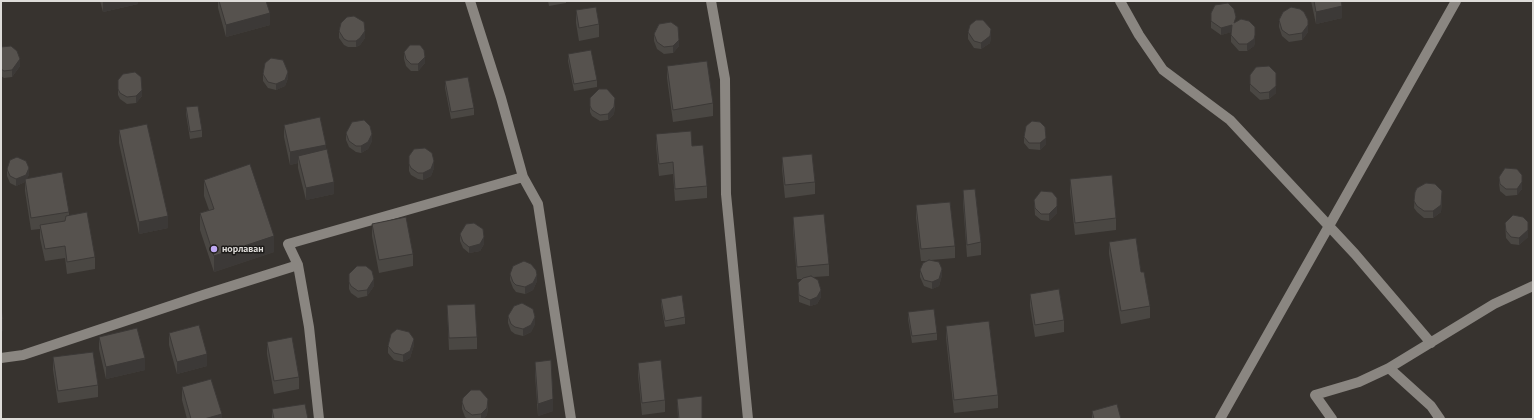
<!DOCTYPE html>
<meta charset="utf-8">
<style>
body{margin:0}
#map{position:relative;width:1534px;height:420px;overflow:hidden;background:#37332f;font-family:"PT Sans",sans-serif}
canvas{display:block}
.frame{position:absolute;inset:0;border:2px solid #dedcd9;pointer-events:none}
</style>
<div id="map">
<canvas width="1534" height="420"></canvas>
<div class="frame"></div>
</div>
<script>
const c = document.querySelector('canvas').getContext('2d');
c.lineJoin = 'round';
function shape(rows) {
  const path = new Path2D();
  for (const r of rows) {
    path.moveTo(r[0], r[1]);
    for (let i = 2; i < r.length; i += 2) path.lineTo(r[i], r[i + 1]);
  }
  return path;
}
function trace(path, color, width, dash) {
  c.strokeStyle = color;
  c.lineWidth = width;
  c.lineCap = dash ? 'butt' : 'round';
  c.setLineDash(dash || []);
  c.stroke(path);
}
function paint(path, color) {
  c.fillStyle = color;
  c.fill(path, 'evenodd');
}
function write(font, color, halo, rows, align = 'center') {
  c.font = font + ' "PT Sans",sans-serif';
  c.lineWidth = 3;
  c.setLineDash([]);
  c.textBaseline = 'middle';
  c.strokeStyle = halo;
  c.fillStyle = color;
  for (const [text, x, y, turn = 0] of rows) {
    c.save();
    c.translate(x, y);
    c.rotate((+turn || 0) * Math.PI / 180);
    c.textAlign = isNaN(turn) ? turn : align;
    if (halo) c.strokeText(text, 0, 0);
    c.fillText(text, 0, 0);
    c.restore();
  }
}
const street = shape([
 [470,1,501,98,523,177,538,204,571,419],
 [711,1,725,79,726,194,748,419],
 [1120,1,1139,35,1163,70,1230,120,1355,254,1431,343],
 [298,265,288,244,523,177],
 [1,358,23,355,203,295,298,265,309,327,319,419],
 [1389,368,1431,406,1440,419],
 [1332,419,1315,395,1359,382,1389,368,1494,304,1533,286]
]);
const secondary = shape([
 [1220,419,1456,1]
]);
const wall = shape([
 [100,1,138,1,138,4,103,12],
 [218,1,266,1,270,25,226,37,218,8],
 [548,1,566,1,566,3,549,6],
 [1311,1,1341,1,1342,18,1316,24],
 [576,10,599,24,599,37,579,41,576,23],
 [1211,13,1236,22,1255,42,1254,46,1247,51,1239,51,1231,42,1231,32,1221,35,1211,28],
 [1279,20,1308,27,1308,32,1302,40,1289,42,1282,36,1279,27],
 [339,31,365,38,360,45,356,47,348,47,344,45,339,38],
 [968,32,991,36,990,43,981,49,974,48,968,39],
 [654,34,679,46,673,53,664,54,657,49,654,41],
 [1,47,20,66,12,77,4,78,1,76],
 [404,52,425,63,418,71,411,71,406,66,404,59],
 [568,54,597,80,597,87,574,91,568,61],
 [667,66,713,103,713,116,673,122,667,78],
 [1276,73,1276,93,1269,99,1260,100,1250,91,1250,75],
 [263,74,288,78,285,86,276,90,268,88,263,81],
 [118,80,142,96,136,103,127,104,120,99,118,95],
 [445,81,474,108,474,115,451,119,445,88],
 [590,98,615,105,614,114,608,120,600,121,592,116,590,112],
 [186,107,202,130,202,137,190,139,186,114],
 [284,125,326,150,334,194,306,200,298,168,298,163,290,165,284,137],
 [119,130,168,228,139,234,119,143],
 [346,133,372,141,368,149,361,153,356,152,349,147,346,140],
 [656,134,692,146,707,186,707,198,675,201,673,174,659,176,656,146],
 [1024,137,1046,144,1040,150,1029,149,1024,143],
 [409,156,434,168,431,176,423,180,418,179,411,175,409,171],
 [782,157,815,182,815,194,785,198,782,169],
 [7,169,29,175,27,178,69,212,69,215,95,257,95,269,67,274,65,258,45,261,40,238,40,229,31,230,25,191,25,182,16,186,10,183,7,176],
 [1499,177,1522,189,1517,195,1506,196,1500,191,1499,183],
 [1070,179,1116,218,1116,230,1075,235,1070,192],
 [204,180,274,252,214,272,200,230,200,213,209,210,204,196],
 [963,190,981,242,981,255,967,257,963,203],
 [1415,192,1442,198,1441,212,1433,218,1424,218,1417,212,1414,208],
 [1034,200,1057,213,1049,221,1041,220,1035,215],
 [916,205,955,246,955,258,931,260,942,275,939,286,932,289,924,286,920,277,920,270,927,261,921,261,916,218],
 [793,217,829,264,829,276,814,277,821,297,817,304,810,306,799,302,798,283,802,279,797,279,793,229],
 [1505,223,1528,237,1519,245,1511,244,1506,238],
 [372,224,413,254,413,266,379,273,372,236],
 [460,234,484,244,480,251,469,253,463,248,460,241],
 [1109,242,1141,272,1150,306,1150,318,1121,324,1109,254],
 [349,274,374,286,367,296,358,298,351,293,349,289],
 [510,274,537,281,533,290,525,294,516,292,513,288,510,280],
 [1030,294,1064,320,1064,332,1035,337,1030,306],
 [661,299,685,317,685,324,665,327,661,305],
 [447,305,477,337,477,349,449,350],
 [908,312,937,333,937,340,912,343,908,319],
 [508,316,535,324,531,332,523,336,515,334,511,331,508,323],
 [946,326,998,395,998,408,954,413,946,338],
 [169,333,207,366,177,374,169,345],
 [99,337,145,370,106,379,99,349],
 [267,342,299,377,299,389,274,394,267,354],
 [414,345,410,358,403,362,394,360,388,353,388,346],
 [53,357,98,385,98,397,58,403,53,370],
 [535,362,553,411,538,416,535,375],
 [638,363,665,400,665,412,642,415,638,375],
 [182,387,222,419,187,419,182,400],
 [677,399,702,419,678,419],
 [462,402,488,406,487,415,483,419,468,419,465,417,462,409],
 [272,409,308,419,272,419],
 [1092,411,1121,419,1092,419]
]);
const shadedWall = shape([
 [103,1,138,1,138,4,103,12],
 [1342,6,1342,18,1316,24,1316,12],
 [270,13,270,25,226,37,226,25],
 [1308,20,1308,32,1302,40,1302,33],
 [1232,25,1232,32,1221,35,1221,28],
 [991,29,991,36,990,43,981,49,981,43],
 [365,31,365,38,360,45,356,47,356,41],
 [1255,35,1255,42,1254,46,1247,51,1247,44],
 [679,40,679,46,673,53,673,46],
 [425,57,425,63,418,71,418,64],
 [20,59,20,66,12,77,12,70],
 [288,72,288,78,285,86,276,90,276,84],
 [1276,86,1276,93,1269,99,1269,92],
 [142,90,142,96,136,103,136,96],
 [615,98,614,114,608,120,608,114],
 [372,134,372,141,368,149,361,153,361,146],
 [1046,138,1046,144,1040,150,1040,143],
 [326,145,326,157,298,156,298,163,290,165,290,152],
 [434,161,434,168,431,176,423,180,423,173],
 [29,168,29,175,26,181,25,179,25,182,16,186,16,179],
 [334,182,334,194,306,200,306,188],
 [1522,182,1522,189,1517,195,1517,189],
 [1442,191,1441,212,1433,218,1433,211],
 [1057,206,1057,213,1049,221,1049,214],
 [168,216,168,228,139,234,139,222],
 [1528,230,1528,237,1519,245,1519,238],
 [274,236,274,252,214,272,214,256],
 [484,237,484,244,480,251,469,253,469,247],
 [942,269,942,275,939,286,932,289,932,282],
 [537,275,537,281,533,290,525,294,525,287],
 [374,279,374,286,367,296,367,290],
 [821,290,821,297,817,304,810,306,810,300],
 [535,317,535,324,531,332,523,336,523,329],
 [1,319,3,319,3,331,1,332],
 [414,339,414,345,410,358,403,362,403,355],
 [207,354,207,366,177,374,177,362],
 [145,358,145,370,106,379,106,367],
 [488,399,487,415,483,419,481,419,481,414],
 [553,399,553,411,538,416,538,404],
 [222,414,222,419,204,419]
]);
const building = shape([
 [219,1,266,1,270,13,226,25,219,1],
 [1314,1,1341,1,1342,6,1316,12,1314,1],
 [1228,3,1234,9,1236,17,1234,23,1241,19,1249,21,1255,27,1255,35,1254,39,1247,44,1239,44,1231,35,1232,25,1221,28,1211,21,1211,13,1215,5,1228,3],
 [596,7,599,24,579,28,576,10,596,7],
 [1291,7,1300,9,1304,12,1308,20,1308,25,1302,33,1289,35,1282,30,1279,20,1283,12,1291,7],
 [354,16,364,22,365,31,360,38,356,41,348,41,344,39,339,31,341,23,347,17,354,16],
 [976,20,983,20,991,29,990,36,981,43,974,41,968,32,970,25,976,20],
 [671,22,678,27,679,40,673,46,664,47,657,42,654,34,659,24,671,22],
 [410,45,420,45,424,50,425,57,418,64,411,64,406,59,404,52,410,45],
 [11,46,17,51,20,59,12,70,4,71,1,69,1,47,11,46],
 [591,50,597,80,574,84,568,54,591,50],
 [271,58,283,60,288,72,285,80,276,84,268,82,263,74,265,63,271,58],
 [707,61,713,103,673,110,667,66,707,61],
 [1269,66,1276,73,1276,86,1269,92,1260,93,1250,84,1250,75,1256,67,1269,66],
 [135,72,141,77,142,90,136,96,127,97,120,93,118,89,118,80,123,74,135,72],
 [468,77,474,108,451,112,445,81,468,77],
 [599,89,607,89,615,98,614,107,608,114,600,115,592,110,590,106,590,98,599,89],
 [198,106,202,130,190,132,186,107,198,106],
 [320,117,326,145,290,152,284,125,320,117],
 [364,120,370,126,372,134,368,142,361,146,356,146,349,141,346,133,352,122,364,120],
 [1032,121,1040,122,1045,127,1046,138,1040,143,1029,143,1024,137,1026,126,1032,121],
 [147,124,168,216,139,222,119,130,147,124],
 [691,131,692,146,703,145,707,186,675,189,673,162,659,164,656,134,691,131],
 [425,148,432,153,434,161,431,169,423,173,418,173,411,168,409,164,409,156,414,149,425,148],
 [327,149,334,182,306,188,298,156,327,149],
 [812,154,815,182,785,185,782,157,812,154],
 [17,157,26,161,29,168,26,175,16,179,10,176,7,169,10,160,17,157],
 [250,164,274,236,214,256,200,213,214,209,204,180,250,164],
 [1505,168,1517,169,1522,175,1522,182,1517,189,1506,189,1500,184,1499,177,1505,168],
 [62,172,69,212,31,218,25,179,62,172],
 [1112,175,1116,218,1075,223,1070,179,1112,175],
 [1426,183,1435,184,1442,191,1441,205,1433,211,1424,211,1417,206,1414,201,1415,192,1417,188,1426,183],
 [975,189,981,242,967,245,963,190,975,189],
 [1041,191,1052,192,1057,198,1057,206,1049,214,1041,214,1035,208,1034,200,1041,191],
 [950,202,955,246,921,249,916,205,950,202],
 [87,212,95,257,67,262,65,246,45,249,40,225,65,221,66,216,87,212],
 [824,214,829,264,797,267,793,217,824,214],
 [1513,215,1523,217,1528,222,1528,230,1519,238,1511,237,1506,231,1505,223,1513,215],
 [406,217,413,254,379,260,372,224,406,217],
 [474,223,483,229,484,237,480,244,469,247,463,242,460,234,466,224,474,223],
 [1136,238,1141,272,1144,272,1150,306,1121,311,1109,242,1136,238],
 [929,260,939,262,942,269,939,279,932,282,924,280,920,270,923,263,929,260],
 [524,261,531,264,536,270,537,275,533,283,525,287,516,285,513,282,510,274,513,266,524,261],
 [357,266,366,266,372,271,374,279,367,290,358,291,351,286,349,282,349,274,357,266],
 [811,276,818,280,821,290,817,297,810,300,799,295,798,283,803,278,811,276],
 [1059,289,1064,320,1035,325,1030,294,1059,289],
 [682,295,685,317,665,321,661,299,682,295],
 [522,303,533,309,535,317,531,325,523,329,515,327,511,324,508,316,514,306,522,303],
 [475,304,477,337,449,338,447,305,475,304],
 [1,309,3,319,1,319,1,309],
 [934,309,937,333,912,336,908,312,934,309],
 [989,321,998,395,954,400,946,326,989,321],
 [199,325,207,354,177,362,169,333,199,325],
 [137,328,145,358,106,367,99,337,137,328],
 [397,329,409,332,414,339,410,351,403,355,394,353,388,346,391,334,397,329],
 [292,337,299,377,274,381,267,342,292,337],
 [93,352,98,385,58,391,53,357,93,352],
 [551,360,553,399,538,404,535,362,551,360],
 [661,360,665,400,642,403,638,363,661,360],
 [211,379,222,414,204,419,191,419,182,387,211,379],
 [471,390,480,390,488,399,487,408,481,414,472,415,465,410,462,402,463,398,471,390],
 [702,396,702,419,679,419,677,399,702,396],
 [305,404,308,419,274,419,272,409,305,404],
 [1117,404,1121,419,1094,419,1092,411,1117,404]
]);
const markers = [
 [214,249,4,"#bfa9f4"]
];
const poiNames = [
 ["норлаван",222,249]
];
trace(street, '#8a8681', 10);
trace(secondary, '#8a8681', 10);
paint(wall, '#4a4743');
paint(shadedWall, '#3c3937');
paint(building, '#56524e');
trace(building, '#3c3937', 1);
for (const [x, y, r, color] of markers) {
  const dot = new Path2D();
  dot.arc(x, y, r, 0, 2 * Math.PI);
  c.fillStyle = color;
  c.fill(dot);
  trace(dot, '#1d1b19', 1.5);
}
write('bold 10px', '#dedcd9', '#1d1b19', poiNames, 'left');
</script>
